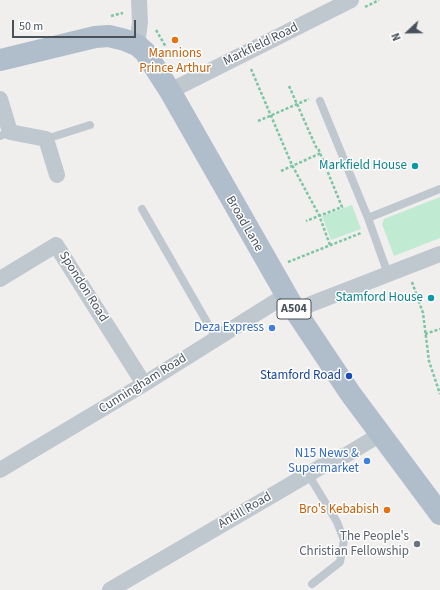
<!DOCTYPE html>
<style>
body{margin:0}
#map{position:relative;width:440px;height:590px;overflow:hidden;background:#f1eeee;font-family:"Source Sans 3",sans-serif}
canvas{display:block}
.north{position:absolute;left:388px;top:12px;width:40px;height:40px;-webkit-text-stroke:3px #fff;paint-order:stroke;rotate:248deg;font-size:11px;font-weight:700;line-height:16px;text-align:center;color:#48515a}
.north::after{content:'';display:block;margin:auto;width:14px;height:18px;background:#48515a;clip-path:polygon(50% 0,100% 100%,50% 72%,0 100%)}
.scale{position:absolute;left:12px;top:20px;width:124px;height:18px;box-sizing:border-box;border:2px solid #48515a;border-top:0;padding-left:5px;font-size:12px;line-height:14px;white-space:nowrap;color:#48515a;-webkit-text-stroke:3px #fff;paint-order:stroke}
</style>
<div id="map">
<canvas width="440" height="590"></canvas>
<div class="north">N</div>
<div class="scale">50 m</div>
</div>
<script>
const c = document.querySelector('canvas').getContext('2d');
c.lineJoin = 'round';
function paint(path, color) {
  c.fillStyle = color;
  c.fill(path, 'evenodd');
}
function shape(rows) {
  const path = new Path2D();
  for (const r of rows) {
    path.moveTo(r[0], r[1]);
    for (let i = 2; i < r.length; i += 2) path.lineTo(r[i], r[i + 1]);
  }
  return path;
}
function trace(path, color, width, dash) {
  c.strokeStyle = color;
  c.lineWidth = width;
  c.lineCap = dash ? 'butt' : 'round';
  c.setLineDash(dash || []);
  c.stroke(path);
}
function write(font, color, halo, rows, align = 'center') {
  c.font = font + ' "Source Sans 3",sans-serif';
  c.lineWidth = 3;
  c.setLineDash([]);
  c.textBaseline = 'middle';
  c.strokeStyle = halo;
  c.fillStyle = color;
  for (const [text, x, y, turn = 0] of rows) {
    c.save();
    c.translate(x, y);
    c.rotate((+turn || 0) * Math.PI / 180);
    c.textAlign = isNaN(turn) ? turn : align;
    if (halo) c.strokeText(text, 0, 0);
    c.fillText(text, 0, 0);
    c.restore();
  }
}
const green = shape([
 [440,197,440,238,394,256,382,224,384,219],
 [352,205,361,229,331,240,322,216]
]);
const path = shape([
 [365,7,379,0],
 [111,16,123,13],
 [156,30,166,47],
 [251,69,292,165,319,215,330,245],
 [289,86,316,147,318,148,342,207,306,221],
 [258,121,309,99],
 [281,171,321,153],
 [288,262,361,233],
 [412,282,423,313,429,361,440,394],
 [425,334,440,329]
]);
const service = shape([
 [320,101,368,218,388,274],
 [0,136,10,132],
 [46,139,90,125],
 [142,209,216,338],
 [368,218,440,189],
 [308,474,337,522,344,540,340,562,312,584]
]);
const minor = shape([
 [137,45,140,22,139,0],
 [170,91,351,0],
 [0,99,10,132,46,139,57,175],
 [0,279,56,245,144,384],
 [296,312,311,304,440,254],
 [0,470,144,384,286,295],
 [110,590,336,458,346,455,381,434]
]);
const primary = shape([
 [0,60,95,37,109,36,125,40,137,45,145,52,170,91,296,312,350,393,440,514]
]);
const markers = [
 [175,40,4,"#e8710a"],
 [415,166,4,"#0f9aa8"],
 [431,298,4,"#0f9aa8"],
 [272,328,4,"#3f7fe0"],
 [349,376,4,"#1a4fb4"],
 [367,461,4,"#3f7fe0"],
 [387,510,4,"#e8710a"],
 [417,544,4,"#6b7280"]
];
const shields = [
 [294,309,34]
];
const shieldNames = [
 ["A504",294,309]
];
const streetNames = [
 ["Markfield Road",261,45,-26],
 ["Broad Lane",244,224,60],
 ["Spondon Road",83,287,58],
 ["Cunningham Road",143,384,-32],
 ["Antill Road",245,511,-30]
];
const foodNames = [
 ["Mannions",175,54],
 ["Prince Arthur",175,69],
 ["Bro's Kebabish",379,510,"right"]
];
const cultureNames = [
 ["Markfield House",407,166],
 ["Stamford House",423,298]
];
const shopNames = [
 ["Deza Express",264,328],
 ["N15 News &",359,454],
 ["Supermarket",359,469]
];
const transitNames = [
 ["Stamford Road",341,376]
];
const worshipNames = [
 ["The People's",409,537],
 ["Christian Fellowship",409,552]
];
paint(green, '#c0ebd2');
trace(path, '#7bc6a3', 2.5, [3, 2]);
trace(service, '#c0c8cf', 8);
trace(minor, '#c0c8cf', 16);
trace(primary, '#b0bdcb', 22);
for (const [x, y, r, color] of markers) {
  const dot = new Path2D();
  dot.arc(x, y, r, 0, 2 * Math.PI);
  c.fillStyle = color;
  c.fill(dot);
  trace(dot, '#fff', 1.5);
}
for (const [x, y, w] of shields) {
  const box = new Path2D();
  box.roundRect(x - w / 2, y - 10, w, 20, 3);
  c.fillStyle = '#fff';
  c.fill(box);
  trace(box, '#48515a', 1);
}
write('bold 12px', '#48515a', null, shieldNames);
write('13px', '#48515a', '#fff', streetNames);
write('13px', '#c56008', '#fff', foodNames);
write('13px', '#0d838f', '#fff', cultureNames, 'right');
write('13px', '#366cbe', '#fff', shopNames, 'right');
write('13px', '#164399', '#fff', transitNames, 'right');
write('13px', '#5b616d', '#fff', worshipNames, 'right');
</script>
